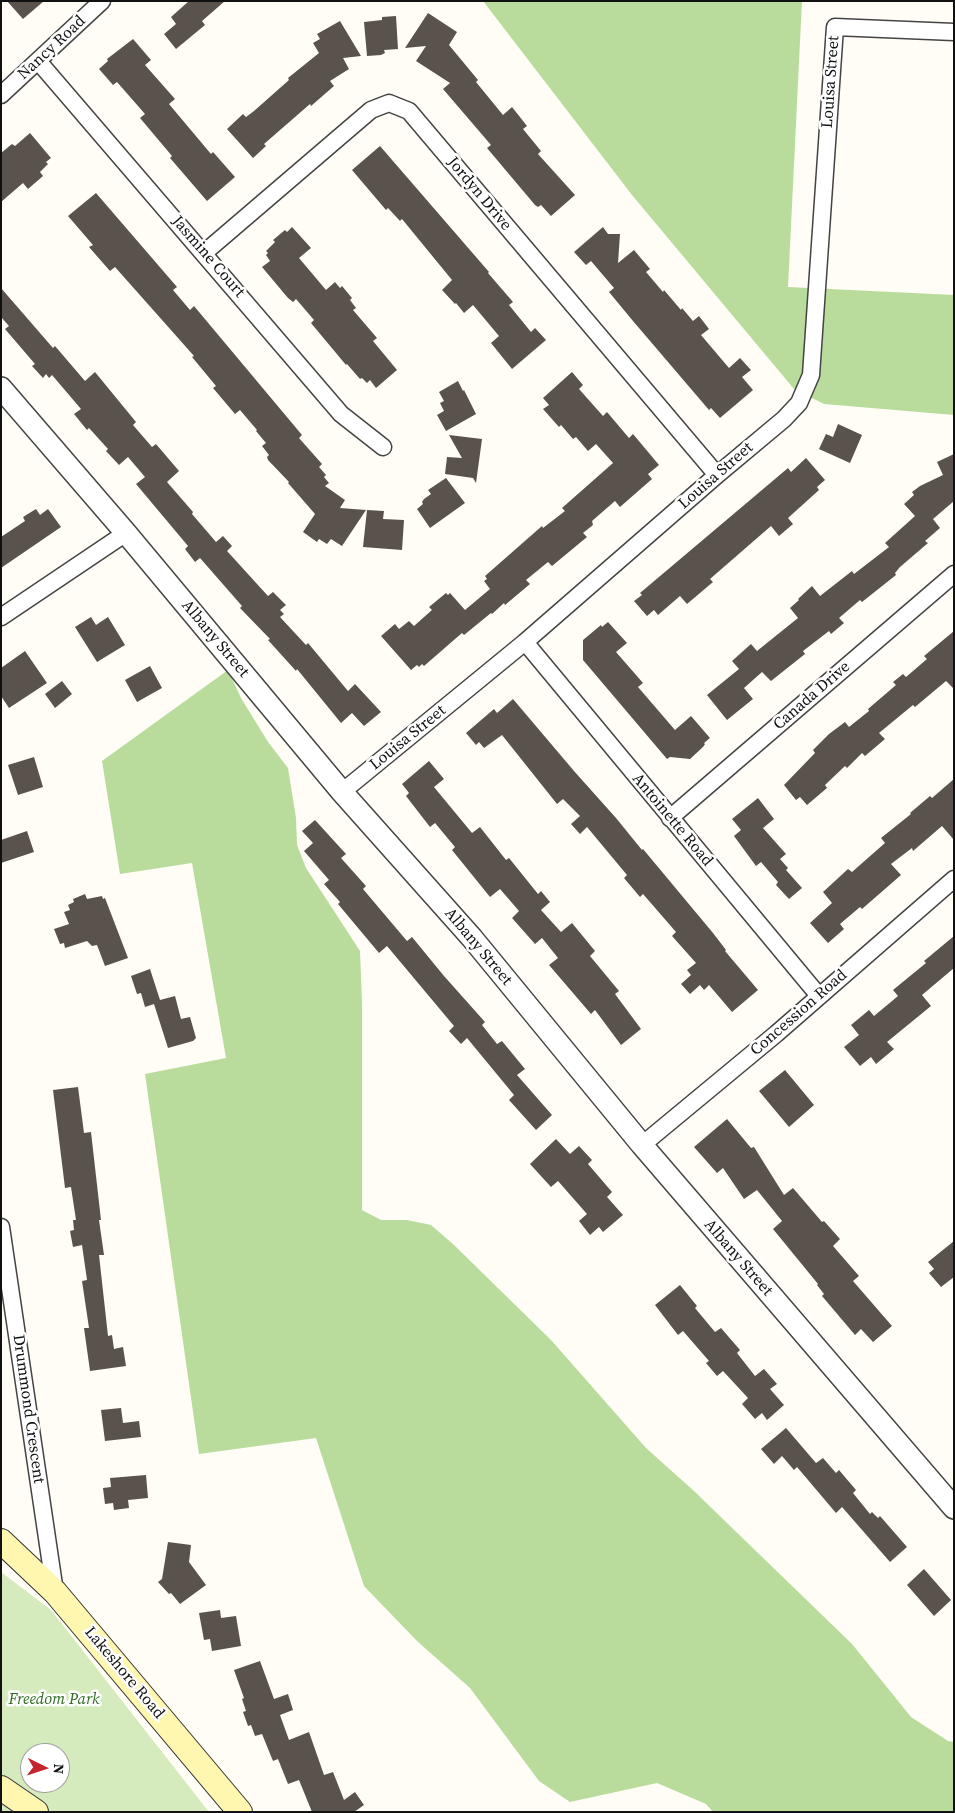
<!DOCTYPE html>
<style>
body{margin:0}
#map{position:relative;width:955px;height:1813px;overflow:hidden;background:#fffdf5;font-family:"Source Serif 4",serif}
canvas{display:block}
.frame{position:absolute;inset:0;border:2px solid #111;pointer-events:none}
.north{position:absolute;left:20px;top:1743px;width:50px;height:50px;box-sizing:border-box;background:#fff;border:1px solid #a0a0a0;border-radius:50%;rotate:94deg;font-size:14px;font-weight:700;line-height:20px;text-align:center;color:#111}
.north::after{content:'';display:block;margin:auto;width:18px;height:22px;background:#c4262e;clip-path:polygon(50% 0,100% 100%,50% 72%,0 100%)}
</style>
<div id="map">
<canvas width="955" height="1813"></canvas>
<div class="frame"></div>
<div class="north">N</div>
</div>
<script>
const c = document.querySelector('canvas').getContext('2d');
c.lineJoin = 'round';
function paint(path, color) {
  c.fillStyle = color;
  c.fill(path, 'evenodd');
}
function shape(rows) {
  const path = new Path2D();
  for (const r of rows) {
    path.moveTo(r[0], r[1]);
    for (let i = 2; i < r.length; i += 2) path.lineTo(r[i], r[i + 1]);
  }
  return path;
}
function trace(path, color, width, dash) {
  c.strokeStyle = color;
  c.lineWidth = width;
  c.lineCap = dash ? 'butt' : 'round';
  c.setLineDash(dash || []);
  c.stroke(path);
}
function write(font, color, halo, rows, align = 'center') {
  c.font = font + ' "Source Serif 4",serif';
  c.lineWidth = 5;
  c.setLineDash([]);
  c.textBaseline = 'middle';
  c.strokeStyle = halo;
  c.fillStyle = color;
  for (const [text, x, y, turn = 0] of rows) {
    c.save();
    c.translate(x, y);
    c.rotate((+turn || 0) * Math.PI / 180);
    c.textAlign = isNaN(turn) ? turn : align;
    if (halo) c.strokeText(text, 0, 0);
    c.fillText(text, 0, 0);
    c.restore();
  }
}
const green = shape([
 [1,1572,51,1610,209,1812,1,1812],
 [30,1753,60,1753,60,1783,30,1783]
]);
const forest = shape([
 [483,1,802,1,788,287,954,295,954,415,824,404,794,389,632,195],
 [228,670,241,698,268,742,288,768,296,818,297,845,306,868,360,951,362,1003,362,1210,381,1220,407,1220,431,1225,454,1245,551,1340,646,1448,694,1491,852,1644,911,1717,948,1741,954,1742,954,1812,713,1812,706,1804,657,1783,570,1802,539,1781,470,1688,417,1641,364,1586,316,1438,199,1454,145,1074,226,1058,192,863,120,874,102,761]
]);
const building = shape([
 [7,1,44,1,23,19],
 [189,1,225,1,202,21,205,25,176,49,164,34,176,24,171,17],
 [428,13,457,32,449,45,478,80,476,82,503,115,512,107,527,126,523,129,541,151,538,154,575,195,551,216,541,205,538,207,535,205,487,148,491,145,443,89,450,83,416,61,426,46,405,48],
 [396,16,398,49,384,50,385,53,381,55,367,56,364,22,382,20,382,17],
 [340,21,361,56,343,58,349,69,330,81,334,86,311,106,310,104,264,144,266,146,253,158,227,129,243,114,246,117,254,111,289,80,288,78,319,53,313,43,320,39,317,34],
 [133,39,151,60,145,65,175,99,169,104,211,154,213,152,235,177,207,201,170,158,172,156,140,118,145,114,117,82,113,85,99,69,108,61,107,59],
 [30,133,51,158,46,162,48,164,40,172,43,176,28,189,23,183,1,202,1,153,12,144,15,146],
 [380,146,489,272,488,273,513,302,509,305,531,332,535,328,546,340,512,369,491,343,499,336,473,305,464,313,456,303,455,304,442,290,452,280,402,219,400,221,388,208,386,210,352,170],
 [96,193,177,287,173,290,190,310,194,306,302,435,299,438,322,464,319,467,326,475,324,477,329,483,325,486,345,500,340,508,366,510,342,546,331,539,327,544,319,539,317,542,303,532,315,514,288,483,289,482,268,460,267,457,269,455,262,446,266,443,256,431,257,430,240,410,235,414,213,388,216,386,192,357,194,356,115,267,110,271,89,247,93,245,68,216],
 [292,227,311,248,299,258,326,290,335,282,340,288,342,286,352,298,350,300,356,308,353,310,377,338,373,341,397,370,376,388,370,380,367,383,362,378,360,379,347,364,346,365,311,323,314,320,296,299,293,302,288,298,262,267,270,261,266,255,268,253,266,251,275,242,273,240,285,230,287,232],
 [603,227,608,234,620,234,618,263,634,250,650,269,646,272,663,292,664,290,681,310,682,308,693,321,699,316,709,329,701,335,729,368,740,358,751,370,742,377,753,390,720,418,711,408,709,410,633,321,609,292,614,288,591,261,586,265,574,252],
 [1,288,53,348,55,346,85,381,95,372,136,422,133,425,152,447,156,444,179,471,167,482,193,512,192,514,216,542,223,536,232,546,227,551,268,596,273,592,286,605,280,610,284,614,280,617,306,645,308,643,348,691,355,684,381,712,364,726,352,713,341,723,297,669,296,671,268,640,270,639,240,608,242,606,200,558,195,562,185,549,188,546,136,484,145,477,128,457,119,465,106,451,108,449,89,428,87,430,74,414,81,409,52,375,49,378,46,374,43,378,32,366,35,364,5,329,9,326,1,317],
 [572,372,583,385,579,389,603,416,607,412,629,438,633,434,659,465,648,474,652,479,620,507,615,501,592,521,593,525,583,533,587,537,552,566,548,562,526,580,530,584,505,605,504,603,492,614,491,613,464,635,462,633,424,666,422,664,419,667,417,665,411,670,381,636,395,624,399,629,409,621,414,626,432,610,429,607,446,593,448,595,450,593,465,610,490,589,484,581,487,579,485,576,542,526,543,528,565,511,562,508,613,463,596,444,588,451,576,437,573,439,561,425,559,427,543,409,549,405,543,398],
 [458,381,463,391,464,390,476,414,446,431,437,415,444,411,440,403,444,401,439,392],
 [838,424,862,435,850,463,819,449,826,434,833,437],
 [449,435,482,439,476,483,473,478,445,474,447,457,462,458],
 [954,454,954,501,933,519,940,528,925,541,928,543,900,567,895,573,896,575,862,602,860,600,839,618,844,623,831,634,829,631,803,651,805,654,771,681,762,672,744,688,753,699,727,720,707,695,739,669,732,661,751,644,757,651,798,618,790,608,799,600,798,599,812,586,820,596,852,571,854,574,889,547,885,543,915,516,904,504,914,495,912,492,920,486,943,475,937,462],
 [806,458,825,480,817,487,819,490,788,518,793,524,779,536,771,526,710,579,713,582,687,604,680,596,658,615,654,610,647,616,634,601,642,595,640,593,788,468,791,472],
 [446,478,465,503,430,528,417,509,423,504,422,502,424,499,431,494,428,490],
 [36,509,40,515,48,509,61,527,1,568,1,537,25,521,23,517],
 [367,510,384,511,383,519,404,520,402,550,363,547],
 [91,617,96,625,108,617,125,645,97,662,75,627],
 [608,622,627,643,616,652,643,683,638,687,675,730,691,716,710,738,704,743,705,744,703,747,690,759,670,757,667,759,583,660,583,640,601,625,602,627],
 [954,631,954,689,946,681,915,707,913,705,879,733,885,739,865,756,862,753,847,768,845,766,825,785,827,788,807,805,800,797,796,800,784,785,815,753,813,750,829,734,845,722,849,727,869,711,868,709,896,685,893,682,903,674,906,677,927,659,924,656],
 [25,651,47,683,9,708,1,696,1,668],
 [150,666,162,688,137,702,125,680],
 [62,681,72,694,55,708,45,694],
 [513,699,574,771,616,818,642,850,643,849,713,933,726,950,725,951,758,990,732,1012,709,985,704,990,700,985,690,994,681,984,691,975,687,970,696,963,672,936,676,932,643,894,640,897,624,878,627,875,587,827,580,834,571,824,580,816,563,799,557,804,502,735,484,748,479,742,476,745,466,733,494,709,497,713],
 [34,757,43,787,18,795,8,765],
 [429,761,444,779,434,787,472,833,480,827,506,860,509,858,538,894,541,891,550,902,541,910,561,932,572,923,595,951,590,956,619,991,615,994,641,1029,621,1045,595,1010,591,1014,549,965,558,958,542,938,535,944,512,918,519,911,500,889,490,897,452,850,455,847,435,823,430,827,406,796,409,793,402,784],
 [954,779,954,840,942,826,913,851,912,848,891,864,901,875,862,909,860,907,840,924,844,929,828,943,810,923,832,903,823,892,848,869,852,872,885,843,881,838,911,814,910,813,930,796,932,798],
 [758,798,774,819,763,828,786,854,780,859,788,868,786,870,802,888,789,899,776,885,778,882,761,862,756,866,734,836,741,830,732,819],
 [315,820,346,854,341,858,366,886,363,889,407,941,412,937,444,976,485,1022,482,1025,497,1044,502,1041,525,1069,517,1075,552,1115,536,1130,509,1100,514,1095,467,1038,461,1044,449,1031,454,1026,387,946,379,953,338,904,340,902,324,884,329,880,304,851,313,843,302,831],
 [27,831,34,852,1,863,1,840],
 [85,894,87,899,102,896,103,899,105,898,128,958,105,966,97,945,92,946,87,941,65,948,64,943,60,944,54,929,69,924,64,912,70,910,68,905,74,902,73,899],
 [954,936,954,968,922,995,931,1006,887,1042,894,1049,876,1064,871,1057,860,1066,844,1047,859,1035,851,1025,869,1010,874,1016,898,996,893,990,926,963,924,961],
 [150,969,160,1000,175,996,181,1019,190,1017,196,1038,193,1041,168,1048,154,1004,145,1007,141,993,137,994,131,976],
 [785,1070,814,1105,789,1127,759,1091],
 [78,1087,84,1133,91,1132,101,1220,99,1220,104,1255,99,1255,108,1336,112,1335,114,1349,123,1347,126,1366,90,1371,84,1328,89,1328,82,1281,87,1280,82,1245,73,1247,70,1231,74,1230,73,1220,76,1220,71,1187,65,1188,53,1090],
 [727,1119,751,1148,754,1147,784,1195,793,1188,822,1222,824,1221,840,1239,833,1246,859,1276,853,1281,892,1326,873,1342,861,1329,855,1335,822,1296,824,1294,817,1285,818,1284,773,1229,782,1221,757,1190,744,1199,723,1168,717,1173,694,1147],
 [556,1139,570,1154,579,1146,592,1160,588,1164,612,1192,607,1197,623,1215,603,1232,599,1227,590,1235,579,1221,587,1214,558,1181,551,1187,530,1164],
 [954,1241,954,1277,941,1287,929,1273,934,1269,928,1262],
 [680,1285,697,1306,695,1308,715,1332,721,1328,740,1350,737,1353,755,1376,764,1369,777,1384,770,1389,784,1405,767,1420,762,1413,755,1419,742,1404,748,1398,723,1371,717,1376,706,1363,709,1361,683,1331,678,1335,655,1305],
 [121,1408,123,1423,139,1421,141,1437,105,1441,101,1410],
 [786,1428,816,1463,823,1458,836,1473,839,1470,856,1490,853,1493,870,1514,872,1512,878,1518,880,1516,907,1547,890,1562,842,1507,836,1513,797,1467,794,1470,782,1456,774,1464,761,1449],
 [146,1475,148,1498,128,1500,129,1508,114,1510,113,1503,105,1504,103,1488,111,1487,110,1478],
 [168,1542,191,1545,189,1562,206,1585,180,1604,171,1593,169,1594,158,1582,162,1579],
 [924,1569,951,1600,934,1616,907,1585],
 [220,1610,221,1618,236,1616,241,1646,212,1651,210,1639,204,1640,199,1613],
 [260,1661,274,1699,288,1694,293,1710,280,1715,289,1740,309,1732,324,1775,333,1772,344,1800,355,1792,364,1805,354,1812,312,1812,299,1780,288,1784,278,1759,273,1761,262,1734,255,1736,251,1725,248,1726,243,1712,246,1711,242,1699,244,1698,234,1670]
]);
const minor = shape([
 [38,61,341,414,383,447],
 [1,95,102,1],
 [204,253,371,110,389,103,409,111,717,475],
 [1,617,126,533],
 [525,642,819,996],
 [342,792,525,642,717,475,784,419,799,403,811,375,835,27,954,32],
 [670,818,954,574],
 [642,1145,776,1034,954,879],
 [1,1227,55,1592]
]);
const tertiary = shape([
 [1,388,126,533,342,792,472,938,642,1145,954,1508]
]);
const secondary = shape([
 [1,1541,55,1592,240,1812],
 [1,1788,36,1812]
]);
const streetNames = [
 ["Nancy Road",52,48,-43],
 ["Louisa Street",831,82,-86],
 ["Jordyn Drive",479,194,50],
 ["Jasmine Court",208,257,49],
 ["Louisa Street",716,476,-41],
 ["Albany Street",215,639,50],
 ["Canada Drive",812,696,-41],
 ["Louisa Street",408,738,-39],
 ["Antoinette Road",672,820,50],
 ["Albany Street",478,947,50],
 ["Concession Road",799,1013,-41],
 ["Albany Street",738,1258,49],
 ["Drummond Crescent",28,1409,82],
 ["Lakeshore Road",124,1673,50]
];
const parkNames = [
 ["Freedom Park",54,1700]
];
paint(green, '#d5ebbd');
paint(forest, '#b9dc9c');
paint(building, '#5a524d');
trace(minor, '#444', 19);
trace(tertiary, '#444', 24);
trace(secondary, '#333', 26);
trace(minor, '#fff', 16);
trace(tertiary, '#fff', 21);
trace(secondary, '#fff6b0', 24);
write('16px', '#111', '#fff', streetNames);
write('italic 16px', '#2f6b1f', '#fff', parkNames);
</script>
